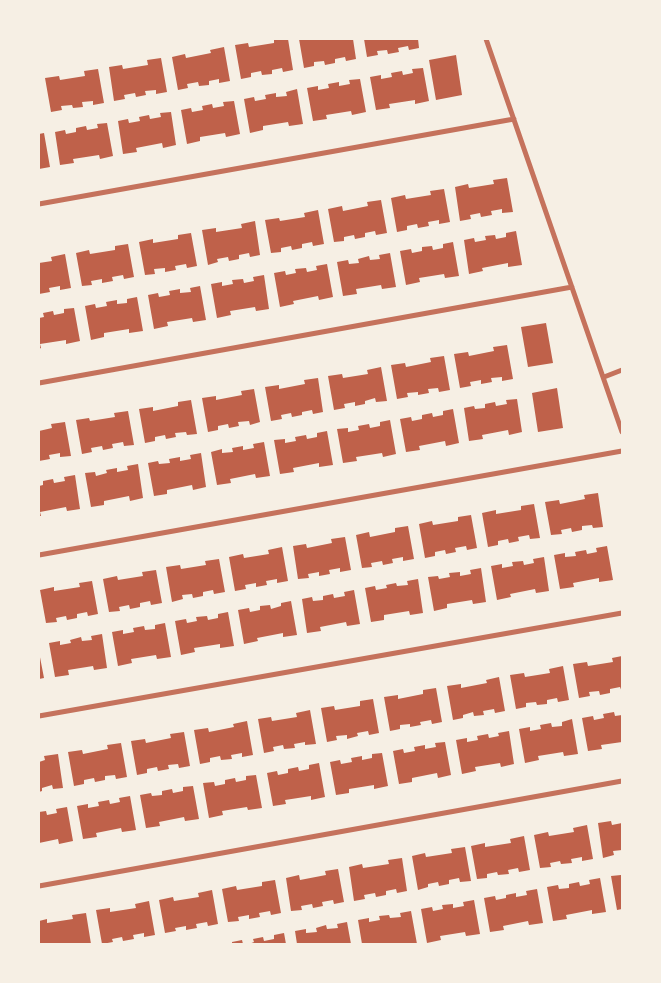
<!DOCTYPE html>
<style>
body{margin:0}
#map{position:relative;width:661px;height:983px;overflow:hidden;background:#f6efe4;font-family:Overpass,sans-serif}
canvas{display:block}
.frame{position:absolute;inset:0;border:40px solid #f6efe4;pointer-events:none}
</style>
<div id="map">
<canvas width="661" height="983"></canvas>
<div class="frame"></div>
</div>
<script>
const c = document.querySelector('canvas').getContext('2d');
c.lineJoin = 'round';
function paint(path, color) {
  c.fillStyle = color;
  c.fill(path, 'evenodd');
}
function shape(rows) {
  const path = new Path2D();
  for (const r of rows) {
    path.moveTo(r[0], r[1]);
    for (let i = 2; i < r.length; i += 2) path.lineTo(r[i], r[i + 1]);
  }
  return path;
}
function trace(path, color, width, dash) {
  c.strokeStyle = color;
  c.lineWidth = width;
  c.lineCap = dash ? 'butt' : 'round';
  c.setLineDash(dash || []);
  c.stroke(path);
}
const building = shape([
 [274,39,288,39,293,70,283,72,282,68,272,70,272,74,262,75,261,71,251,73,251,77,241,79,235,45,248,43,249,47,274,43],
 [299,39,353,39,356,59,346,61,345,57,335,59,335,63,325,65,324,61,314,62,314,66,304,68],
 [364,39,418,39,419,48,409,50,408,46,398,48,399,52,388,54,387,50,377,51,378,55,367,57],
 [224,47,230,81,219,83,219,79,209,81,209,85,199,86,198,82,187,84,188,88,178,90,172,57,185,54,186,58,211,53,210,50],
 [456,55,462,95,436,100,429,60],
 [161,58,167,92,156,94,156,90,145,91,146,95,136,97,135,93,124,95,125,99,114,101,109,67,122,65,123,69,148,65,147,60],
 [423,68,429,101,415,104,415,100,389,104,390,108,376,110,370,77,381,75,381,79,392,77,391,73,402,71,403,75,413,73,412,69],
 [98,69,104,103,93,105,93,101,82,102,83,107,73,108,72,105,61,106,62,110,51,112,45,78,59,76,60,80,85,76,84,71],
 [360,79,366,112,352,115,351,111,326,115,327,119,313,121,307,88,318,86,318,90,329,88,328,84,339,82,339,86,350,84,349,80],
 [297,89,303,124,289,126,288,122,263,126,263,130,250,133,244,99,254,97,255,101,266,99,265,95,276,93,276,97,287,96,286,92],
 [234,101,240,134,226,137,225,133,200,137,200,141,187,144,181,110,191,108,192,112,203,110,202,106,212,104,213,108,224,106,223,102],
 [171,112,176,145,163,148,162,143,136,148,137,152,123,154,118,121,128,119,129,123,140,121,139,117,149,115,150,119,161,117,160,113],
 [107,123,113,156,100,159,99,155,73,159,74,163,60,165,55,132,65,130,66,134,76,132,76,128,86,126,87,130,98,128,97,124],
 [44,133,50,167,39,169,39,134],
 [507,178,513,212,502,213,502,209,491,211,492,215,481,217,480,213,470,215,471,219,460,221,455,187,468,184,469,188,494,184,493,180],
 [444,189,450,222,439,224,439,220,428,222,429,226,418,228,417,224,407,226,407,230,397,232,391,198,405,195,406,199,431,195,430,191],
 [381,200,387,233,376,235,375,231,365,233,365,237,355,239,354,235,344,237,344,241,334,242,328,209,342,206,343,211,368,206,367,202],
 [318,210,324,244,313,246,312,242,302,244,302,248,292,250,291,246,281,248,281,252,271,253,265,220,279,218,280,221,305,217,304,213],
 [255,221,260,255,250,257,249,253,239,255,239,259,229,261,228,257,217,259,218,262,208,265,202,230,216,228,216,232,242,228,241,224],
 [516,231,522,265,508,267,508,263,482,268,483,271,469,274,464,240,474,238,475,242,486,240,485,236,495,235,496,239,506,237,506,233],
 [191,233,197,266,187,268,186,264,175,266,176,270,165,272,165,268,154,269,155,274,145,275,139,242,153,239,153,243,178,239,178,235],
 [453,242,459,276,445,278,444,274,419,278,420,282,406,285,400,251,411,249,412,253,422,251,422,247,432,246,433,250,443,248,443,244],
 [128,244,134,277,124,279,123,275,112,277,113,281,102,283,102,279,91,281,92,285,82,286,76,253,89,250,90,254,115,250,115,246],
 [390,253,396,287,382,289,381,285,356,289,357,294,343,296,337,262,348,260,349,264,359,263,358,259,369,256,370,260,380,259,379,255],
 [65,254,71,288,60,290,60,286,49,288,50,292,39,294,39,263,52,261,51,257],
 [327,264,333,297,319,300,318,296,293,301,294,304,280,307,274,273,285,271,286,275,296,273,295,269,306,268,307,272,317,270,316,266],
 [264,275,269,309,256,311,255,307,230,311,231,315,217,318,211,284,222,282,222,286,233,284,232,280,243,279,244,283,254,281,253,277],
 [200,286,206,320,193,322,192,318,167,322,168,326,154,329,148,295,158,293,159,297,170,295,169,291,180,289,180,293,191,292,190,288],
 [137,297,143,331,129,333,129,329,104,333,104,337,91,340,85,306,95,304,96,308,107,306,106,302,117,300,117,304,127,303,127,299],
 [74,308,80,341,66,344,66,340,40,344,41,348,39,349,39,318,44,317,43,313,53,311,54,315,64,313,64,309],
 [546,323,553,363,528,367,521,327],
 [507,345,513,379,502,381,502,377,491,378,492,382,481,384,481,380,470,382,471,386,460,388,454,354,468,352,469,356,494,351,493,347],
 [444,356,450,390,439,392,438,388,428,389,429,393,418,395,418,392,407,393,408,397,397,399,391,365,405,363,406,367,431,362,430,358],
 [381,367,387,401,376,402,375,398,365,401,365,404,355,406,355,402,344,404,345,408,334,410,328,376,342,374,343,378,368,374,367,370],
 [318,378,323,412,313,414,312,410,302,412,302,415,292,417,291,413,281,415,282,419,271,421,265,387,279,385,279,389,305,384,304,380],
 [557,388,563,428,538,432,532,393],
 [254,389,260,422,250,425,249,421,238,422,239,426,229,428,228,424,218,426,218,430,208,432,202,398,216,396,216,400,242,395,241,391],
 [517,399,522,432,509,435,508,430,482,435,483,439,469,441,464,408,474,406,475,409,485,408,485,404,495,402,496,406,507,404,506,400],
 [191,400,197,434,187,435,186,432,175,433,176,437,166,439,165,435,155,437,155,441,145,443,139,409,153,407,153,411,178,406,178,402],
 [453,409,459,443,446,446,445,441,419,446,420,450,406,452,400,419,411,417,412,421,422,419,422,415,432,413,433,417,443,415,443,411],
 [128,411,134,445,124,446,123,442,112,444,113,448,103,450,102,446,91,448,92,452,82,454,76,420,89,418,90,421,115,417,114,413],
 [390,420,396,454,383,457,382,453,356,457,357,461,343,463,337,429,348,428,348,432,359,430,358,426,369,424,370,428,380,426,380,422],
 [65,422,71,456,60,457,60,453,49,455,50,459,39,461,39,431,52,428,51,424],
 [327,431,333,465,319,467,319,463,293,468,294,472,280,474,274,440,285,439,285,443,296,441,295,437,306,435,307,439,317,437,317,433],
 [264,442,270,476,256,478,255,474,230,479,231,483,217,485,211,452,222,449,222,453,233,452,232,448,243,446,243,450,254,448,253,444],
 [201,453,206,487,193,490,192,485,167,490,167,494,154,496,148,463,158,461,159,464,170,463,169,459,180,457,180,461,191,459,190,455],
 [138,464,143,498,130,501,129,496,104,501,104,505,91,507,85,473,95,472,96,476,107,473,106,470,117,468,117,472,128,470,127,466],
 [75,475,80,509,67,511,66,507,40,512,41,516,39,516,39,486,43,485,43,481,53,479,54,483,65,481,64,477],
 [598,493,603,527,593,528,592,525,582,526,582,530,572,532,571,528,561,530,562,534,551,535,545,502,559,500,560,504,585,499,584,495],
 [534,504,540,538,530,539,529,535,518,537,519,541,509,543,508,539,498,541,498,545,488,547,482,513,496,510,496,514,521,510,521,506],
 [471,515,477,548,467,550,466,546,455,548,456,552,446,554,445,550,435,552,435,556,425,558,419,524,432,521,433,525,458,521,458,517],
 [408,526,414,559,403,561,403,557,392,559,393,563,383,565,382,561,371,563,372,567,362,568,356,535,369,532,370,537,395,532,395,528],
 [345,537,351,570,340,572,340,568,329,570,330,574,319,576,319,572,308,574,309,578,298,579,293,546,306,544,307,548,332,543,331,539],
 [607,546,613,580,599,582,599,578,573,583,574,587,560,589,554,555,565,553,565,557,576,556,575,552,586,550,587,554,597,552,596,548],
 [282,547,288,581,277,583,277,579,266,581,267,585,256,587,256,583,245,585,246,589,235,591,229,557,243,554,244,558,269,554,268,550],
 [544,557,549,591,536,593,535,589,510,594,511,597,497,600,491,566,502,564,502,568,513,566,512,562,523,561,524,565,534,563,533,559],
 [219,559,225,592,214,594,213,590,203,592,203,596,193,598,192,594,182,595,183,599,172,602,166,567,180,565,181,569,206,565,205,561],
 [481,568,486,602,473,604,472,600,447,604,447,608,434,611,428,577,438,576,439,579,450,577,449,573,460,572,460,576,471,574,470,570],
 [156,570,162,603,151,605,150,601,140,603,140,607,130,609,129,605,119,607,120,611,109,612,103,579,117,576,118,580,143,576,142,572],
 [418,579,423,613,410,615,409,611,384,615,384,620,371,622,365,588,375,586,376,590,387,588,386,585,396,583,397,586,408,585,407,581],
 [92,581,98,614,88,616,87,612,77,614,77,618,67,620,66,616,56,618,57,622,46,623,40,590,54,587,54,591,80,587,79,583],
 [354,590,360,624,347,626,346,622,320,627,321,631,307,633,302,599,312,597,313,601,323,600,323,596,333,594,334,598,345,596,344,592],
 [291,601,297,635,283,637,283,633,257,638,258,641,244,644,238,610,249,608,250,612,260,610,260,606,270,605,271,609,281,606,281,603],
 [228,612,234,646,220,648,220,644,194,648,195,652,181,655,175,621,186,619,187,623,197,621,196,617,207,616,208,620,218,618,218,614],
 [165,623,171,657,157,659,156,655,131,659,132,663,118,666,112,632,123,630,123,634,134,632,133,628,144,626,145,630,155,629,155,625],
 [102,634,107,668,94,670,93,666,68,670,69,675,55,677,49,643,60,641,60,645,71,643,70,640,81,637,82,641,92,640,91,636],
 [39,652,44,678,39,679],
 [622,656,622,692,620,687,610,689,610,693,600,695,599,691,589,692,590,696,579,698,573,664,587,662,588,666,613,662,612,658],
 [563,666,569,700,558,702,557,698,547,700,547,704,537,705,536,702,526,703,526,707,516,709,510,675,524,673,525,677,550,673,549,669],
 [499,677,505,711,495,713,494,709,483,711,484,715,474,716,473,712,463,715,463,718,453,720,447,686,461,684,461,688,487,683,486,680],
 [436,688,442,722,432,724,431,720,420,722,421,725,410,727,410,724,400,725,400,729,390,731,384,697,398,695,398,699,423,694,423,690],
 [373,699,379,733,369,735,368,731,357,733,358,736,347,739,347,735,336,736,337,740,327,742,321,708,334,706,335,710,360,706,360,701],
 [310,710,316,744,305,745,305,742,294,744,295,748,284,749,283,745,273,747,274,751,264,753,258,719,271,717,272,721,297,717,296,713],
 [614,712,615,716,622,715,622,742,601,745,602,749,588,751,582,718,593,716,594,720,604,718,603,714],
 [572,719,578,754,564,756,563,752,538,756,539,760,525,763,519,729,530,727,530,731,541,729,540,725,551,723,552,727,562,726,562,722],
 [247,721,253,755,242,757,242,753,231,755,232,759,221,760,220,756,210,758,210,762,200,764,194,730,208,728,209,732,234,727,233,724],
 [509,731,514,764,501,767,500,763,475,767,476,771,462,774,456,740,467,738,467,742,478,740,477,736,488,734,489,738,499,736,498,733],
 [184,732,190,766,179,768,178,764,168,765,169,769,158,771,157,767,147,769,147,773,137,775,131,741,145,739,146,743,171,738,170,734],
 [445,742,451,775,438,778,437,773,412,778,412,782,399,784,393,751,403,749,404,753,415,751,414,747,425,745,425,749,436,747,435,743],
 [121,743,127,777,116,779,115,775,105,776,105,780,95,782,94,778,84,780,84,784,74,786,68,752,82,750,83,754,108,749,107,745],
 [382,753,388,786,374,789,374,785,349,789,349,793,336,795,330,762,340,760,341,764,352,762,351,758,362,756,362,760,372,758,372,754],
 [58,754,63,788,53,789,52,785,42,788,42,791,39,792,39,762,45,760,44,756],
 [319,763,325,797,311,800,311,796,285,800,286,804,273,806,267,773,277,771,278,775,288,773,288,769,298,767,299,771,309,769,309,765],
 [256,775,262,808,248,810,247,807,222,811,223,815,209,818,203,783,214,782,215,786,225,784,225,780,235,778,236,782,246,780,246,776],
 [193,786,199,819,185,821,184,817,159,822,160,826,146,828,140,795,151,793,152,796,162,795,162,791,172,789,173,793,183,791,183,787],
 [130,796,136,830,122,832,121,828,96,833,97,837,83,839,77,806,88,804,88,808,99,806,98,802,109,800,110,804,120,802,119,798],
 [67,807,73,841,59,844,58,839,39,843,39,812,46,811,47,815,57,813,56,809],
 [611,821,612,825,622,823,622,850,613,851,614,855,603,858,598,823],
 [587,825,593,859,582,861,582,857,571,859,572,863,561,864,560,861,550,863,551,867,540,868,534,835,548,832,549,836,574,832,573,828],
 [524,836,530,870,519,872,518,868,508,870,509,874,498,875,497,872,487,874,487,878,477,879,471,846,485,843,485,847,511,843,510,839],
 [465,847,471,881,460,882,459,878,449,880,449,884,439,886,438,882,428,884,428,887,418,890,412,856,425,853,426,857,452,853,451,849],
 [402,858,407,891,397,893,396,889,386,891,386,895,376,897,375,893,364,895,365,899,354,901,349,867,362,864,363,868,389,864,388,860],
 [338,869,344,902,334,904,333,900,322,902,323,906,313,908,312,904,301,906,302,910,291,911,286,878,299,875,300,880,326,875,325,871],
 [621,875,622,909,617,910,611,876],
 [600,878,606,912,592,914,592,910,566,915,567,919,553,921,547,887,558,885,559,889,569,888,569,884,579,882,580,886,590,884,589,880],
 [275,880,281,913,271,915,270,911,259,913,260,917,249,919,249,915,238,917,239,921,228,922,222,889,236,886,237,890,262,886,262,882],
 [537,889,543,923,529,925,528,921,503,926,504,930,490,932,484,898,495,896,496,900,506,898,506,895,516,893,516,897,527,895,526,891],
 [212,890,218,924,208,926,207,922,196,924,197,928,186,930,186,926,175,928,176,931,165,933,159,900,173,897,174,901,199,897,198,893],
 [474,900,480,934,466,936,465,932,440,936,441,940,427,943,421,909,432,907,433,911,443,909,442,905,453,904,453,908,464,906,463,902],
 [149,901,155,935,144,937,144,933,133,935,134,939,123,941,122,937,112,939,113,942,102,944,96,910,110,908,110,912,136,908,135,904],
 [411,911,417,944,402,944,402,943,362,944,358,920,369,918,369,922,380,920,379,916,389,915,390,918,401,917,400,913],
 [86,913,91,944,39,944,39,921,47,919,47,923,73,919,72,915],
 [347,922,351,944,297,944,295,931,306,929,306,933,317,932,316,928,326,925,327,929,338,928,337,924],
 [284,933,286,944,249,944,254,942,253,939,263,937,264,941,274,939,274,935],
 [242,940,243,944,232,944,232,942]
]);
const minor = shape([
 [486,39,622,432],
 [39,204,514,119],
 [604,377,622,370],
 [39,383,572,287],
 [39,555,622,451],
 [39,716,622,613],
 [39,886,622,781]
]);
paint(building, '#bf614a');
trace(minor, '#c5725c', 5);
</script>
